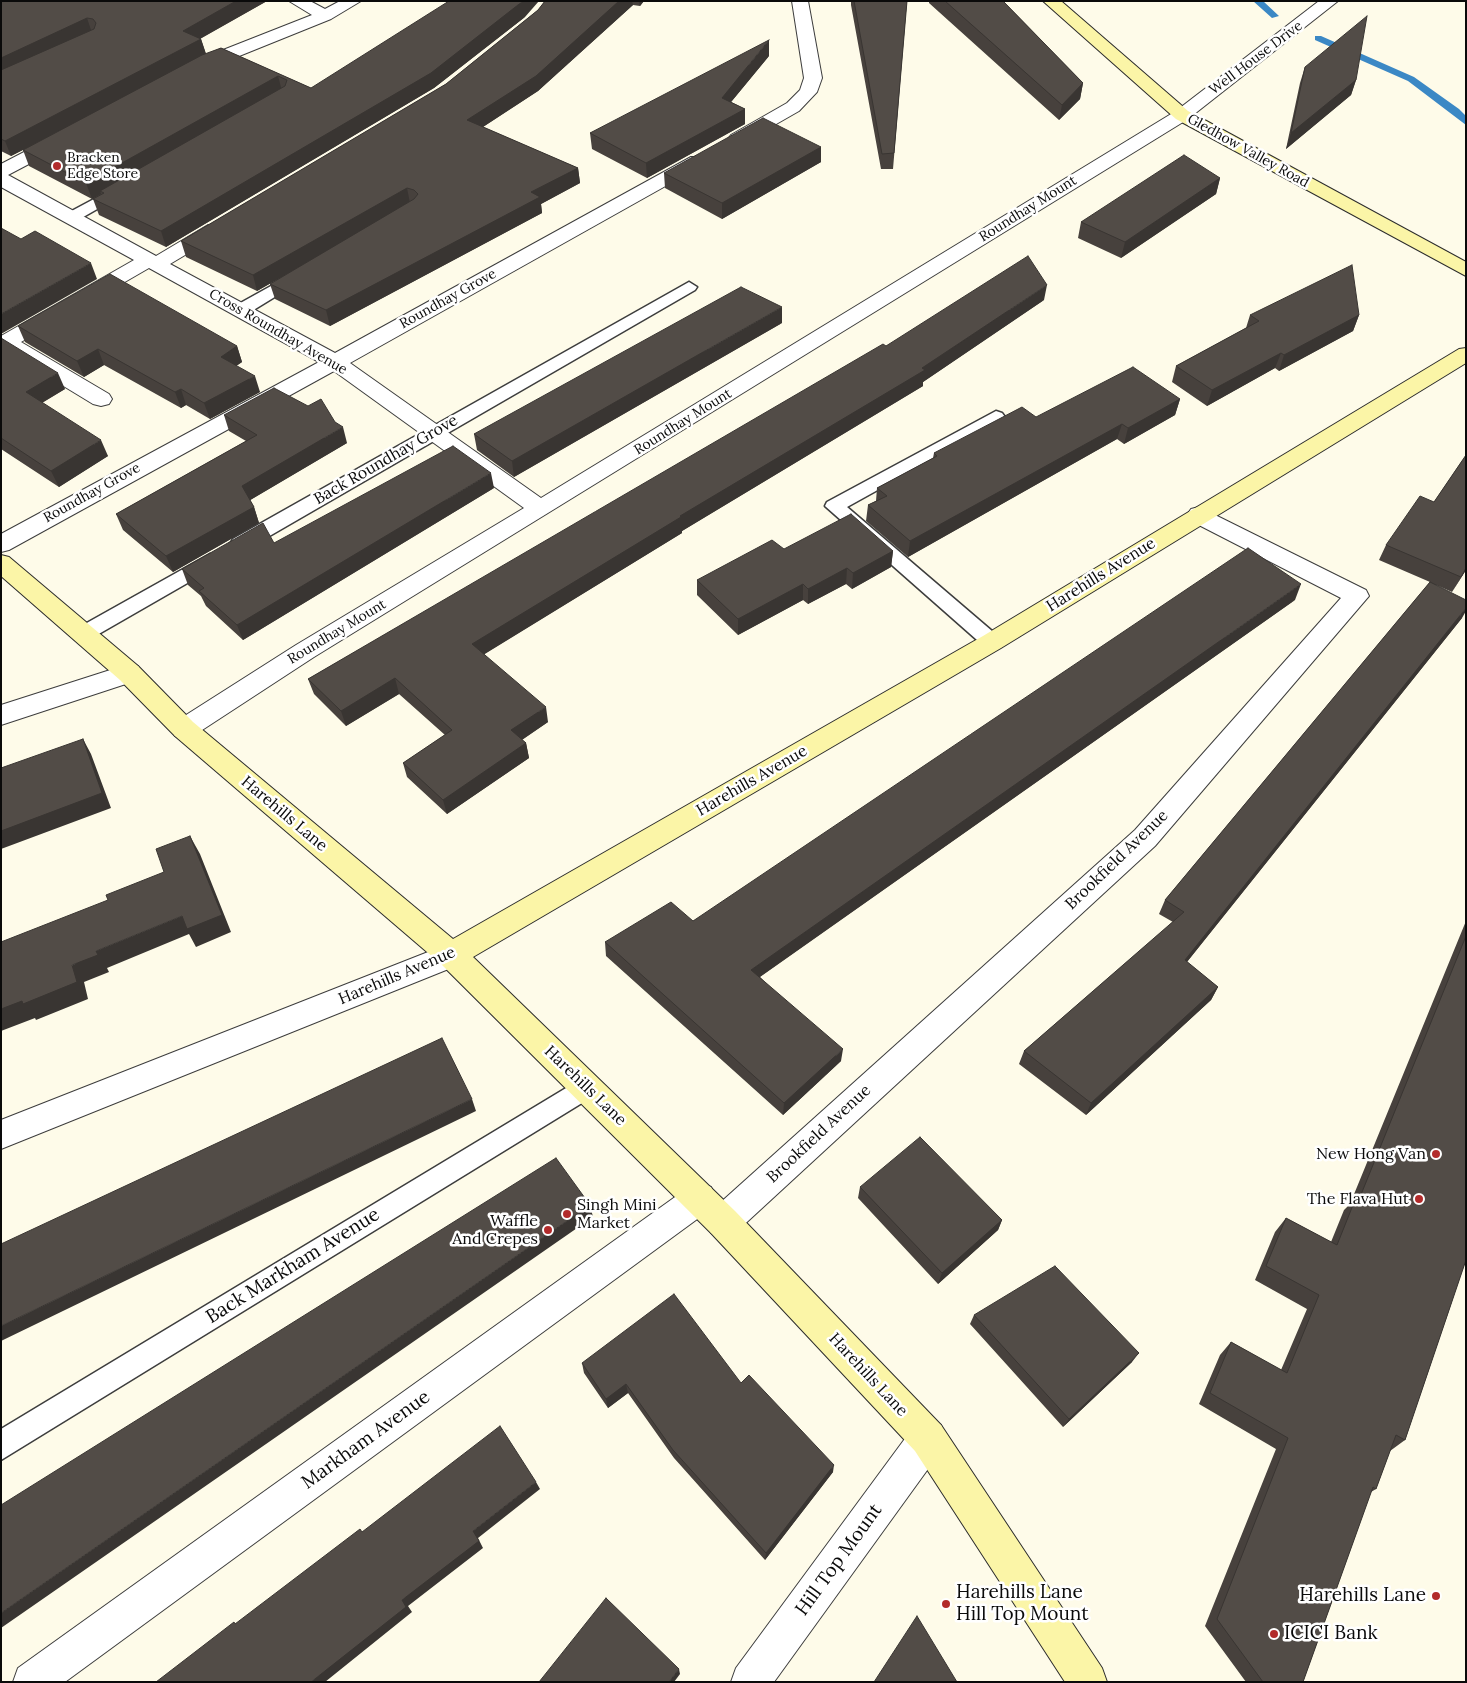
<!DOCTYPE html>
<style>
body{margin:0}
#map{position:relative;width:1467px;height:1683px;overflow:hidden;background:#fefbe9;font-family:Lora,serif}
canvas{display:block}
.frame{position:absolute;inset:0;border:2px solid #0a0a0a;pointer-events:none}
</style>
<div id="map">
<canvas width="1467" height="1683"></canvas>
<div class="frame"></div>
</div>
<script>
const c = document.querySelector('canvas').getContext('2d');
c.lineJoin = 'round';
function shape(rows) {
  const path = new Path2D();
  for (const r of rows) {
    path.moveTo(r[0], r[1]);
    for (let i = 2; i < r.length; i += 2) path.lineTo(r[i], r[i + 1]);
  }
  return path;
}
function paint(path, color) {
  c.fillStyle = color;
  c.fill(path, 'evenodd');
}
function trace(path, color, width, dash) {
  c.strokeStyle = color;
  c.lineWidth = width;
  c.lineCap = dash ? 'butt' : 'round';
  c.setLineDash(dash || []);
  c.stroke(path);
}
function write(font, color, halo, rows, align = 'center') {
  c.font = font + ' Lora,serif';
  c.lineWidth = 5;
  c.setLineDash([]);
  c.textBaseline = 'middle';
  c.strokeStyle = halo;
  c.fillStyle = color;
  for (const [text, x, y, turn = 0] of rows) {
    c.save();
    c.translate(x, y);
    c.rotate((+turn || 0) * Math.PI / 180);
    c.textAlign = isNaN(turn) ? turn : align;
    if (halo) c.strokeText(text, 0, 0);
    c.fillText(text, 0, 0);
    c.restore();
  }
}
const stream = shape([
 [1253,1,1263,1,1279,16,1272,18,1253,1],
 [1315,36,1321,36,1414,77,1459,109,1466,116,1466,125,1408,81,1315,40,1315,36]
]);
const lane = shape([
 [122,184,130,189,127,192,78,220,66,220,64,217,66,214,122,184],
 [298,271,304,273,306,276,304,279,247,314,241,315,235,314,233,310,235,306,298,271],
 [689,282,697,287,695,290,247,549,240,551,233,549,230,544,233,539,689,282],
 [996,411,1002,413,1005,417,1002,421,847,507,999,637,1002,642,999,647,992,649,985,647,825,506,827,502,996,411],
 [210,554,217,556,220,561,217,566,90,639,83,641,76,639,73,634,76,629,210,554],
 [586,1076,595,1079,599,1087,595,1095,1,1460,1,1429,586,1076]
]);
const street = shape([
 [289,1,310,1,325,9,340,1,361,1,331,19,202,71,196,72,190,71,187,67,190,63,312,15,289,1],
 [792,1,808,1,822,78,817,92,799,111,743,143,731,143,728,139,731,135,787,103,800,90,804,78,792,1],
 [1319,1,1338,1,1188,119,314,657,193,736,184,739,175,736,171,729,175,722,296,645,524,508,334,371,9,550,1,552,1,534,319,362,149,268,21,342,109,394,112,399,109,404,101,406,93,404,1,348,1,336,134,260,1,187,1,164,53,137,59,136,65,137,68,141,65,145,8,175,156,256,208,225,222,225,225,229,222,233,170,264,335,353,691,157,703,157,706,161,703,165,350,363,541,498,1176,111,1319,1],
 [1199,507,1366,590,1369,596,1155,846,735,1233,723,1238,711,1233,707,1222,711,1211,1135,830,1341,598,1191,521,1187,515,1191,509,1199,507],
 [129,664,138,666,142,673,138,680,1,725,1,705,129,664],
 [451,943,461,946,466,955,461,964,1,1149,1,1120,451,943],
 [700,1183,711,1187,716,1198,711,1209,65,1682,13,1682,18,1668,689,1187,700,1183],
 [928,1420,941,1425,946,1438,941,1451,774,1682,731,1682,736,1668,915,1425,928,1420]
]);
const secondary = shape([
 [1043,1,1061,1,1188,111,1466,262,1466,276,1176,119,1043,1],
 [1466,348,1466,363,1001,648,473,957,735,1211,941,1425,1102,1668,1107,1682,1065,1682,915,1451,711,1233,441,964,175,736,120,680,1,576,1,555,9,557,138,666,193,722,453,939,983,636,1459,349,1466,348]
]);
const wall = shape([
 [1,1,267,1,200,39,201,39,206,54,221,48,311,88,525,17,434,88,166,247,99,215,93,199,101,195,101,194,92,199,29,166,23,150,11,156,1,151],
 [545,1,644,1,640,6,633,5,538,91,483,127,578,168,580,183,541,204,542,213,330,326,275,299,270,284,280,278,257,291,186,257,181,241,446,84,538,10],
 [851,1,907,1,893,169,881,169,851,5],
 [929,1,1003,1,1083,83,1080,99,1059,120,929,3],
 [769,56,731,102,745,109,745,124,647,178,592,149,590,133],
 [1305,67,1356,80,1351,95,1286,149,1300,83],
 [821,147,821,162,722,219,665,188,664,173],
 [1220,178,1216,194,1121,258,1078,238,1081,222],
 [1044,300,923,382,923,386,682,531,682,533,484,654,548,722,522,740,526,743,529,758,447,814,407,777,403,763,445,735,399,694,346,726,314,694,308,679,886,346],
 [1250,315,1359,315,1353,331,1279,371,1275,368,1207,406,1172,382,1176,366,1246,328],
 [782,323,514,477,477,450,474,434],
 [18,326,237,346,242,362,236,366,260,392,210,419,186,405,181,408,104,365,84,377,25,342],
 [1,338,65,389,42,403,108,456,59,487,1,449],
 [1180,399,1175,415,1124,444,1117,439,908,557,866,521,868,505,876,501,877,488,933,458,934,453,1036,417],
 [224,415,347,443,250,500,254,507,259,523,173,572,123,530,116,514,246,441,229,431],
 [1466,455,1466,570,1452,592,1436,585,1462,618,1187,962,1218,987,1211,1000,1086,1115,1019,1064,1024,1051,1173,922,1159,914,1165,900,1430,582,1379,560,1386,545,1434,502],
 [494,488,243,640,206,606,201,596,188,585,182,569,274,543],
 [784,549,893,551,891,567,852,589,846,584,808,604,803,600,738,635,697,595,697,580],
 [1295,600,760,977,841,1061,783,1115,606,956,605,942,693,921],
 [1466,921,1466,1260,1405,1440,1390,1451,1376,1489,1371,1492,1303,1682,1246,1682,1205,1626,1276,1449,1199,1404,1220,1355,1231,1342,1281,1370,1307,1309,1255,1280,1275,1232,1286,1218,1331,1242,1344,1210,1350,1204],
 [860,1187,1002,1220,998,1230,938,1284,858,1198],
 [974,1315,1132,1362,1063,1427,970,1324],
 [582,1363,741,1383,833,1472,765,1560,674,1458,628,1393,608,1408,584,1373]
]);
const shadedWall = shape([
 [236,1,267,1,187,46,183,31],
 [523,1,539,1,525,17,434,88,166,247,161,231],
 [619,1,632,1,633,5,538,91,469,136,467,120],
 [639,1,644,1,640,6],
 [87,18,92,33,1,76,1,58],
 [201,39,206,54,11,156,5,141],
 [769,40,769,56,722,113,722,98],
 [278,76,282,91,100,191,101,194,92,199,86,183],
 [1356,80,1351,95,1286,149,1291,133],
 [1083,83,1080,99,1059,120,1062,105],
 [745,109,745,124,647,178,646,163],
 [821,147,821,162,722,219,722,203],
 [578,168,580,183,541,204,542,213,330,326,326,310,531,192],
 [1220,178,1216,194,1121,258,1125,242],
 [407,188,410,203,257,291,253,275],
 [91,263,97,279,1,334,1,314],
 [1047,285,1044,300,923,382,923,386,682,531,682,533,475,660,472,644,680,516,922,368],
 [782,307,782,323,514,477,512,461],
 [1359,315,1353,331,1279,371,1284,355],
 [237,346,242,362,226,373,221,357],
 [98,349,104,365,84,377,77,361],
 [1281,353,1275,368,1207,406,1212,390],
 [58,373,65,389,33,408,26,392],
 [255,376,260,392,210,419,204,403],
 [181,389,186,405,181,408,175,392],
 [1180,399,1175,415,1124,444,1128,428],
 [1122,424,1117,439,908,557,910,541],
 [343,427,347,443,247,502,242,486],
 [101,440,108,456,59,487,51,471],
 [491,473,494,488,243,640,237,625],
 [254,507,259,523,173,572,166,556],
 [893,551,891,567,852,589,853,573],
 [847,568,846,584,808,604,808,589],
 [1466,568,1466,570,1452,592,1461,577],
 [803,584,803,600,738,635,738,619],
 [1301,584,1295,600,751,983,751,970],
 [1466,608,1466,611,1462,618,1178,973,1185,960],
 [395,678,399,694,346,726,341,711],
 [546,707,548,722,514,745,511,730],
 [83,739,91,754,111,808,1,849,1,831],
 [526,743,529,758,447,814,443,800],
 [190,836,200,854,231,932,196,947,189,934,107,968,109,972,84,982,88,999,36,1020,35,1018,1,1031,1,1009,96,951,182,916],
 [1218,987,1211,1000,1086,1115,1091,1103],
 [843,1049,841,1061,783,1115,784,1103],
 [472,1099,476,1111,1,1341,1,1326],
 [590,1205,593,1217,1,1628,1,1613],
 [1002,1220,998,1230,938,1284,942,1273],
 [1139,1353,1132,1362,1063,1427,1069,1419],
 [626,1384,628,1393,608,1408,606,1399],
 [834,1465,833,1472,765,1560,766,1553],
 [536,1482,540,1489,478,1538,483,1548,408,1606,412,1612,325,1682,311,1682,402,1600,473,1531],
 [679,1669,680,1674,674,1682,669,1682]
]);
const building = shape([
 [1,1,236,1,183,31,201,39,5,141,1,139,1,70,94,29,96,23,93,19,87,18,1,58,1,1],
 [449,1,523,1,431,73,161,231,93,199,104,193,100,191,285,86,287,80,278,76,86,183,23,150,202,55,221,48,311,88,449,1],
 [545,1,619,1,536,76,467,120,578,168,531,192,540,197,326,310,270,284,414,199,418,194,414,190,407,188,253,275,181,241,446,84,538,10,545,1],
 [854,1,907,1,894,153,882,154,854,1],
 [945,1,1003,1,1083,83,1062,105,945,1],
 [1367,16,1356,80,1291,133,1305,67,1367,16],
 [769,40,722,98,745,109,646,163,590,133,769,40],
 [763,118,821,147,722,203,664,173,763,118],
 [1184,155,1220,178,1125,242,1081,222,1184,155],
 [1,228,21,239,35,231,91,263,1,314,1,228],
 [1028,256,1047,285,922,368,925,370,680,516,681,517,472,644,546,707,511,730,526,743,443,800,403,763,452,730,395,678,341,711,308,679,883,344,886,346,1028,256],
 [1352,265,1359,315,1284,355,1281,353,1212,390,1176,366,1259,321,1250,315,1352,265],
 [110,274,237,346,221,357,255,376,204,403,181,389,175,392,98,349,77,361,18,326,110,274],
 [741,287,782,307,512,461,474,434,741,287],
 [1,338,58,373,26,392,101,440,51,471,1,438,1,338],
 [1133,367,1180,399,1128,428,1122,424,910,541,868,505,887,496,877,488,937,456,934,453,1022,407,1036,417,1133,367],
 [274,388,308,406,321,399,335,422,343,427,242,486,254,507,166,556,116,514,257,435,224,415,274,388],
 [453,446,491,473,237,625,199,591,204,588,182,569,263,523,274,543,453,446],
 [1466,455,1466,568,1461,577,1386,545,1420,496,1434,502,1466,455],
 [851,514,893,551,853,573,847,568,808,589,803,584,738,619,697,580,772,540,784,549,851,514],
 [1248,548,1301,584,751,970,843,1049,784,1103,605,942,671,902,693,921,1248,548],
 [1430,582,1466,600,1466,608,1185,960,1218,987,1091,1103,1024,1051,1184,912,1165,900,1430,582],
 [83,739,102,793,1,831,1,768,83,739],
 [190,836,222,915,187,929,182,916,96,951,98,955,72,965,77,982,23,1004,22,1001,1,1009,1,942,108,900,106,895,164,872,156,849,190,836],
 [1466,936,1466,1260,1405,1440,1396,1435,1376,1489,1373,1487,1303,1682,1263,1682,1217,1619,1288,1438,1210,1393,1231,1342,1287,1373,1319,1295,1266,1266,1286,1218,1337,1245,1357,1195,1360,1197,1466,936],
 [442,1038,472,1099,1,1326,1,1244,442,1038],
 [920,1137,1002,1220,942,1273,860,1187,920,1137],
 [556,1158,590,1205,1,1613,1,1505,556,1158],
 [1055,1266,1139,1353,1069,1419,974,1315,1055,1266],
 [674,1294,741,1383,749,1375,834,1465,766,1553,673,1450,626,1384,606,1399,582,1363,674,1294],
 [500,1426,536,1482,473,1531,479,1541,402,1600,406,1607,311,1682,156,1682,234,1622,235,1624,360,1529,362,1532,500,1426],
 [606,1598,679,1669,669,1682,539,1682,606,1598],
 [917,1616,957,1682,874,1682,917,1616]
]);
const markers = [
 [57,166,5,"#b22b2b"],
 [1436,1154,5,"#b22b2b"],
 [1419,1199,5,"#b22b2b"],
 [567,1214,5,"#b22b2b"],
 [548,1230,5,"#b22b2b"],
 [1436,1596,5,"#b22b2b"],
 [946,1604,5,"#b22b2b"],
 [1274,1634,5,"#b22b2b"]
];
const farStreetnames = [
 ["Well House Drive",1256,58,-37],
 ["Gledhow Valley Road",1248,151,29],
 ["Roundhay Mount",1028,209,-32],
 ["Roundhay Grove",448,299,-29],
 ["Cross Roundhay Avenue",278,332,30],
 ["Roundhay Mount",683,422,-32],
 ["Roundhay Grove",92,493,-29],
 ["Roundhay Mount",337,632,-31]
];
const farPoinames = [
 ["Bracken",67,158],
 ["Edge Store",67,174]
];
const streetNames = [
 ["Back Roundhay Grove",386,460,-30],
 ["Harehills Avenue",1101,575,-32],
 ["Harehills Avenue",752,781,-30],
 ["Harehills Lane",284,814,40],
 ["Brookfield Avenue",1117,860,-44],
 ["Harehills Avenue",397,976,-23],
 ["Harehills Lane",585,1086,44],
 ["Brookfield Avenue",819,1134,-43],
 ["Harehills Lane",868,1375,47]
];
const poiNames = [
 ["New Hong Van",1426,1154],
 ["The Flava Hut",1409,1199],
 ["Singh Mini",577,1205,"left"],
 ["Market",577,1223,"left"],
 ["Waffle",538,1221],
 ["And Crepes",538,1239]
];
const nearStreetnames = [
 ["Back Markham Avenue",293,1266,-32],
 ["Markham Avenue",366,1440,-36],
 ["Hill Top Mount",839,1560,-54]
];
const nearPoinames = [
 ["Harehills Lane",956,1593],
 ["Hill Top Mount",956,1615],
 ["Harehills Lane",1426,1596,"right"],
 ["ICICI Bank",1284,1634]
];
paint(stream, '#3b88c5');
trace(lane, '#3d3d3d', 3);
trace(street, '#3d3d3d', 2);
trace(secondary, '#2c2c2c', 2);
paint(lane, '#fff');
paint(street, '#fff');
paint(secondary, '#fbf5a7');
paint(wall, '#47413d');
paint(shadedWall, '#393532');
paint(building, '#524c47');
trace(building, '#393532', 1);
for (const [x, y, r, color] of markers) {
  const dot = new Path2D();
  dot.arc(x, y, r, 0, 2 * Math.PI);
  c.fillStyle = color;
  c.fill(dot);
  trace(dot, '#fff', 2);
}
write('14px', '#0a0a0a', '#fff', farStreetnames);
write('14px', '#0a0a0a', '#fff', farPoinames, 'left');
write('16px', '#0a0a0a', '#fff', streetNames);
write('16px', '#0a0a0a', '#fff', poiNames, 'right');
write('19px', '#0a0a0a', '#fff', nearStreetnames);
write('19px', '#0a0a0a', '#fff', nearPoinames, 'left');
</script>
